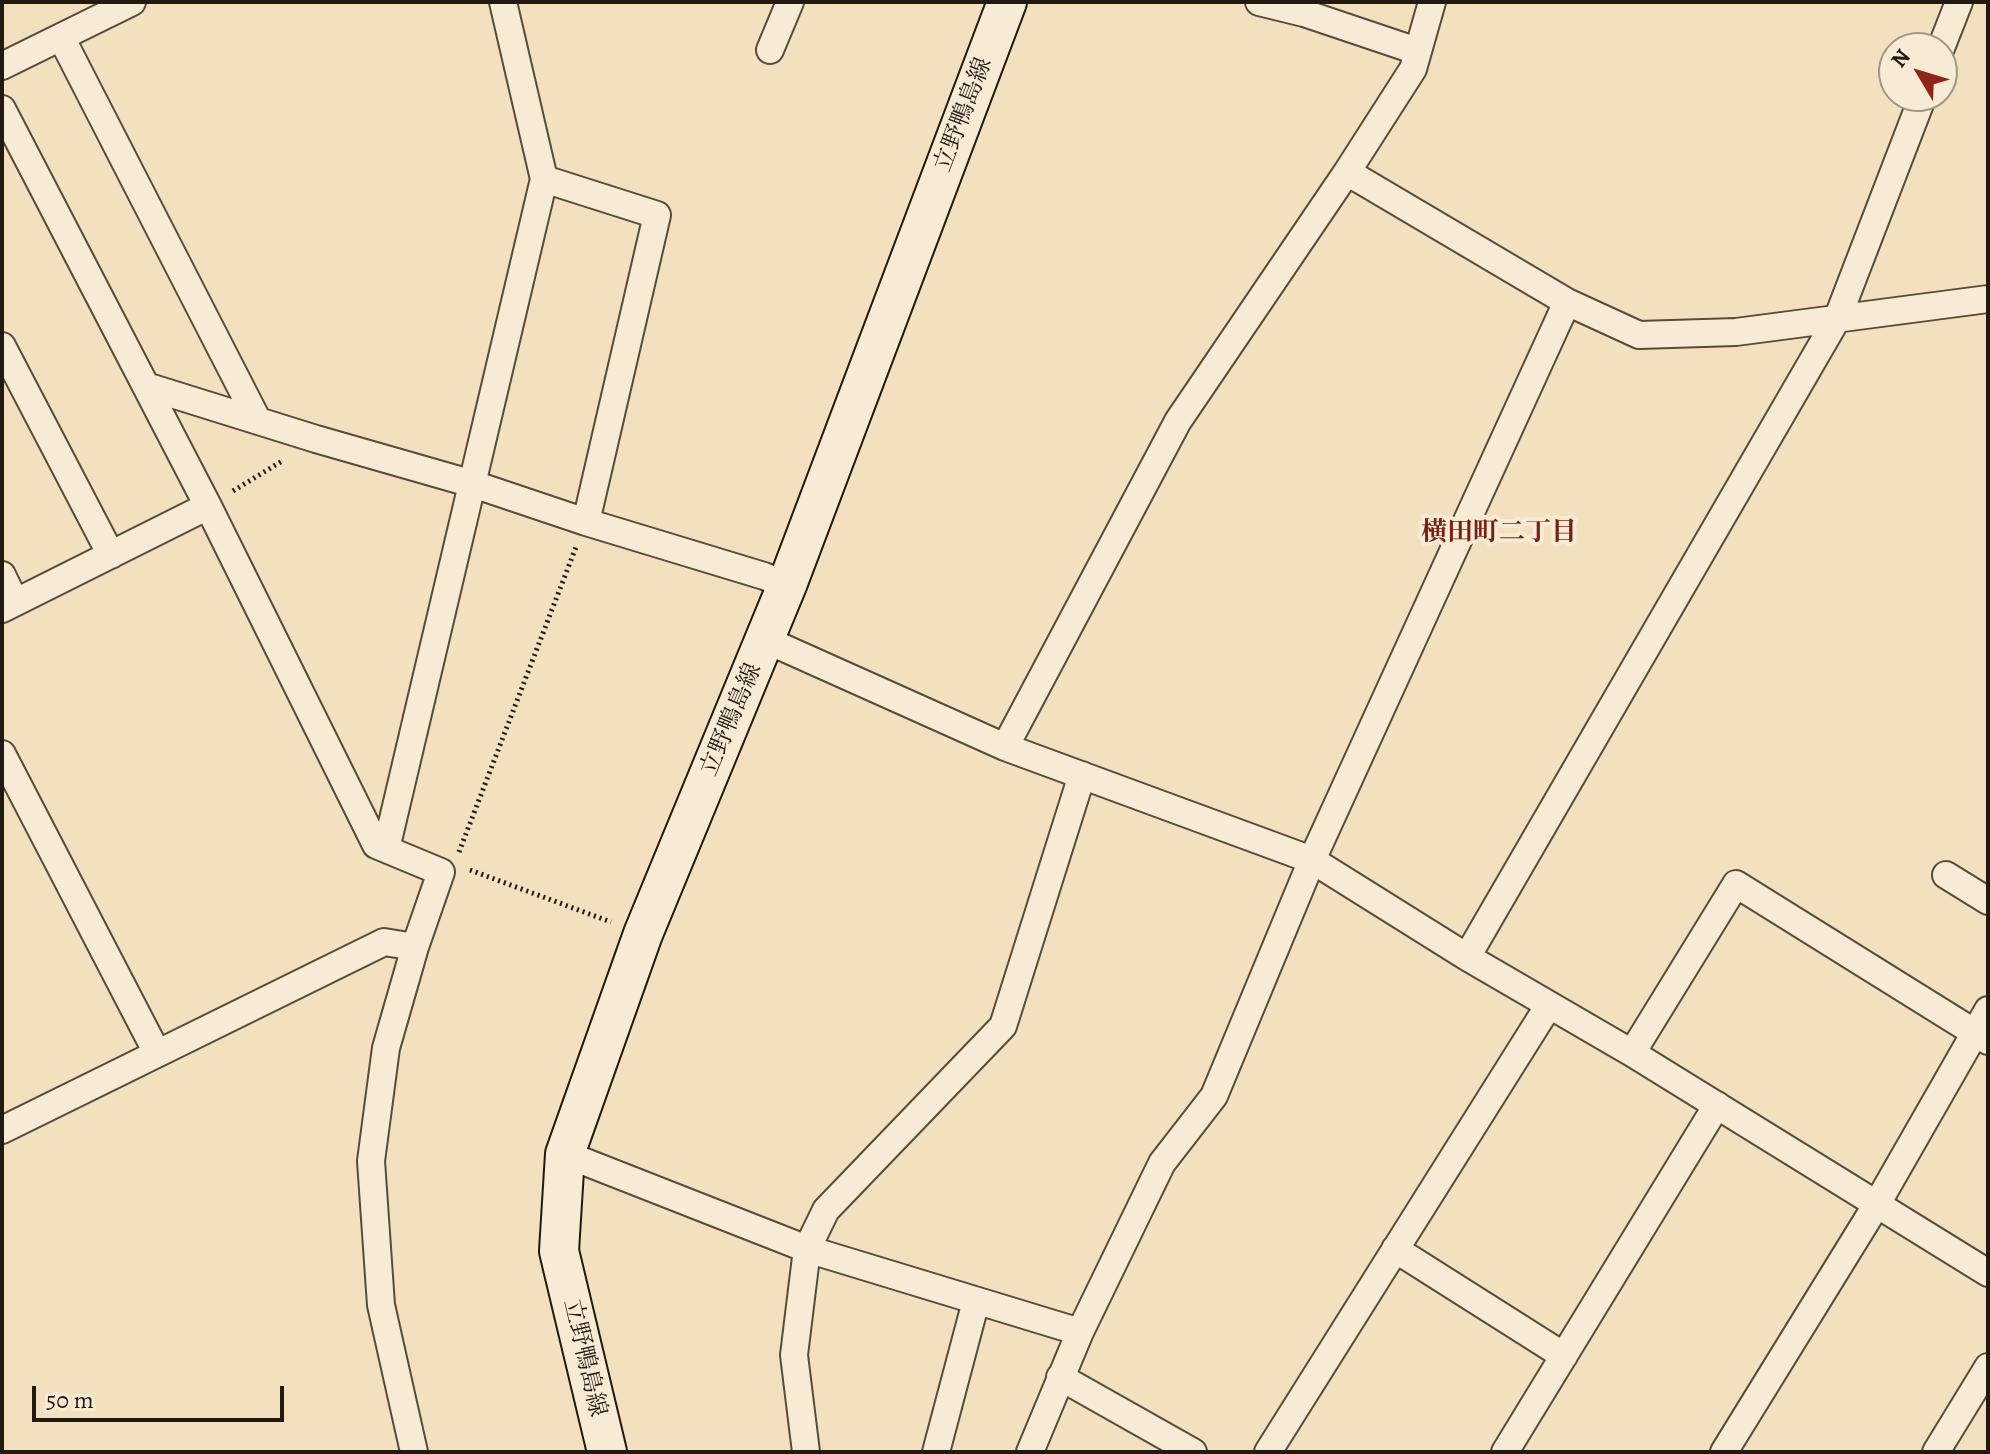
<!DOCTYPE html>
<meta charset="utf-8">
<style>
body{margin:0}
#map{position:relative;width:1990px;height:1454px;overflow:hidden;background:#f2e0be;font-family:Alegreya,serif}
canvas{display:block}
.frame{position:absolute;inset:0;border:4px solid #221a10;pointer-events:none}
.north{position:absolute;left:1878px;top:32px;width:80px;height:80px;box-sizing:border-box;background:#f7ebd5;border:2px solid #a29786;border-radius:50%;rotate:308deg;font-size:22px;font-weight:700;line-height:32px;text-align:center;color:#221a10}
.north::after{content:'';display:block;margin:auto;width:28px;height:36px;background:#8f2418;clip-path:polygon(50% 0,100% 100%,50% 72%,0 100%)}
.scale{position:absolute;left:32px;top:1386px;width:252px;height:36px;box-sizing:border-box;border:4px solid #221a10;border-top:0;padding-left:10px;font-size:24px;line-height:28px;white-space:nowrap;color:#221a10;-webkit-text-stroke:6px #f7ebd5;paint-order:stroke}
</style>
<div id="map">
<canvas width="1990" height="1454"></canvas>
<div class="frame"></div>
<div class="north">N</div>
<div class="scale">50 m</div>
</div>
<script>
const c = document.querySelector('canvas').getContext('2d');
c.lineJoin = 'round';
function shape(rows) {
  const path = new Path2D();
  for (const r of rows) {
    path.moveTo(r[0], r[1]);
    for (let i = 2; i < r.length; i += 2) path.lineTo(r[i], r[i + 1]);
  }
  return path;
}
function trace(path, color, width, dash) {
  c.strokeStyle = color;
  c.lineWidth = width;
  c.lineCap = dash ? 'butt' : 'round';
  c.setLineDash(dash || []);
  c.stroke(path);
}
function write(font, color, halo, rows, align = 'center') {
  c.font = font + ' Alegreya,"Noto Serif JP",serif';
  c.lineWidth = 8;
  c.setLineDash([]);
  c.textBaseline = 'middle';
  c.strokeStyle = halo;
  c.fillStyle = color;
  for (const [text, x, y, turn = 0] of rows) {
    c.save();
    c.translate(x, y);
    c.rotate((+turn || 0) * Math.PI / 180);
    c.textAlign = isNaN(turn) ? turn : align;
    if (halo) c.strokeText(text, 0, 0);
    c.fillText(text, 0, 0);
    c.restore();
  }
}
const path = shape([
 [233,491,282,461],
 [459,852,576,547],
 [470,870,611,922]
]);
const minor = shape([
 [1259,2,1304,13,1417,51],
 [61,37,258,421],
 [1941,48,1959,2],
 [770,50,790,2],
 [2,66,132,2],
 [2,109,208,506,376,845,441,872,415,947,386,1048,371,1161,381,1305,414,1452],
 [1347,172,1567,302,1639,335,1736,332,1988,299],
 [544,179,657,215,586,522],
 [2,346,111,555],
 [146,386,316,439,473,484,586,522,764,576,787,585],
 [2,575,15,602],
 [2,609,208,506],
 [764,641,784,648,1005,747,1312,860,1467,957,1632,1053,1988,1273],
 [1005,747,1178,421,1347,172,1413,69,1432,2],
 [2,754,157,1053],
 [386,849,544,179,503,2],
 [1946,875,1988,901],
 [1467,957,1838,317,1923,96],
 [1632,1053,1736,884,1988,1041],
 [2,1130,384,942,415,947],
 [565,1154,807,1249,1080,1332],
 [1395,1249,1564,1356],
 [1060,1377,1193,1452],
 [806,1452,794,1355,807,1249,826,1210,1003,1026,1082,775],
 [936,1452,976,1301],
 [1030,1452,1080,1332,1162,1163,1214,1096,1312,860,1567,302],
 [1268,1452,1549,1005],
 [1505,1452,1717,1105],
 [1724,1452,1877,1204,1988,1010],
 [1936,1452,1988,1367]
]);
const secondary = shape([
 [607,1452,559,1251,565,1154,643,934,787,585,1007,2]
]);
const streetNames = [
 ["立野鴨島線",964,115,-69],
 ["立野鴨島線",732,720,-67],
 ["立野鴨島線",584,1358,77]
];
const neighbourhoodNames = [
 ["横田町二丁目",1499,534]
];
trace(minor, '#564c3c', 30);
trace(secondary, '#221a10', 42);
trace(path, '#221a10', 5, [2, 4]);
trace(minor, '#f7ebd5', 26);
trace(secondary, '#f7ebd5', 38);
write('24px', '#221a10', '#f7ebd5', streetNames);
write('bold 26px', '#7a1f14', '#f7ebd5', neighbourhoodNames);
</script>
